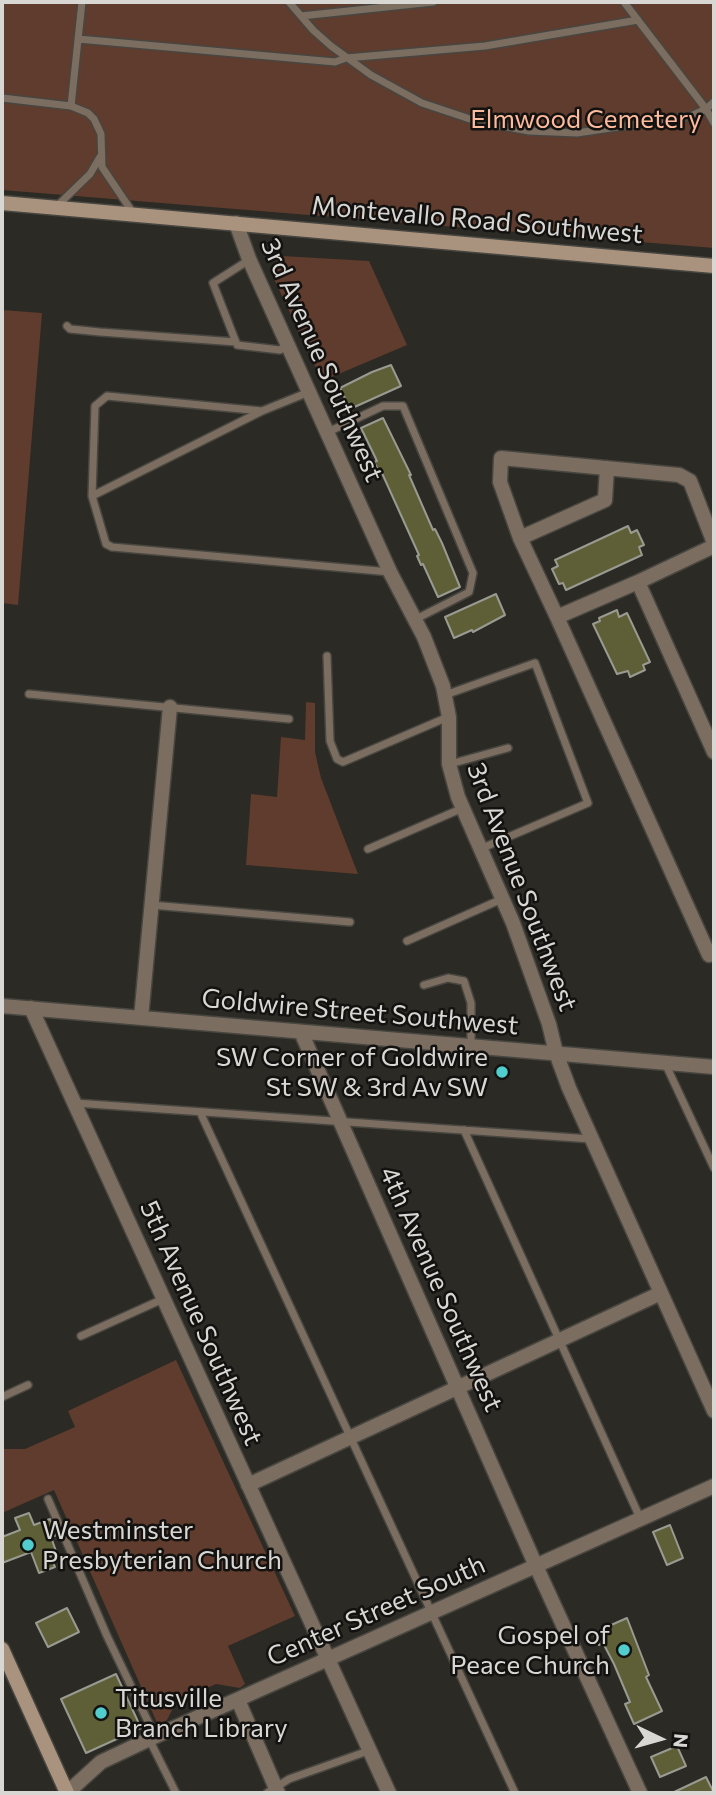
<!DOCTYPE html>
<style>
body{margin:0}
#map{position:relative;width:716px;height:1795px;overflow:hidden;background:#2c2a24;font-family:Commissioner,sans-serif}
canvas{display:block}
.frame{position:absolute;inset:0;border:4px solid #d9d7d3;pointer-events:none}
.north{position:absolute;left:625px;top:1704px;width:70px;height:70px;-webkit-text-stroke:5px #131210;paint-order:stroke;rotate:95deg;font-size:19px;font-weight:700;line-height:28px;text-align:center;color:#d9d7d3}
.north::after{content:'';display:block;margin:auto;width:24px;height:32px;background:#d9d7d3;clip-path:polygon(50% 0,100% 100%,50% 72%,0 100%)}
</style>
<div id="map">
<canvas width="716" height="1795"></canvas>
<div class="frame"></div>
<div class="north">N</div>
</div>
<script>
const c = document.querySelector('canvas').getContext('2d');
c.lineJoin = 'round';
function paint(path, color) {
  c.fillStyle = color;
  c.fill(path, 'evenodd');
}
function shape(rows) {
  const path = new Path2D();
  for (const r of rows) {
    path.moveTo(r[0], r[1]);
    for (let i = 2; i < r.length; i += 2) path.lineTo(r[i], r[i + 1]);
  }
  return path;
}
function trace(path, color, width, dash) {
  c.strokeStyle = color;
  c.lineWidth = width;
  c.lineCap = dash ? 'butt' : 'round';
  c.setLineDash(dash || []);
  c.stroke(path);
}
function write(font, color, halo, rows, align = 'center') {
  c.font = font + ' Commissioner,sans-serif';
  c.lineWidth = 5;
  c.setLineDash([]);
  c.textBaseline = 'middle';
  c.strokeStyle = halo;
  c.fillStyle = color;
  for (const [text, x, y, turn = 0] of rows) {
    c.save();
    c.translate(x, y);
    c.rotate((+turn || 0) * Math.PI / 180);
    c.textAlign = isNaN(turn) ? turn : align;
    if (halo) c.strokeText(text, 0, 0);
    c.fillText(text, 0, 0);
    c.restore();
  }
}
const green = shape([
 [2,2,714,2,714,248,2,190],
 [282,256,369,261,407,345,322,381,275,281,273,270,277,260],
 [2,310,42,313,18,605,2,603],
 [306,702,315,703,315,752,321,778,358,874,246,865,251,794,277,797,281,737,305,740],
 [176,1360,295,1616,228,1646,245,1684,240,1688,216,1684,176,1702,167,1720,158,1725,54,1490,2,1513,2,1449,25,1449,75,1427,68,1411]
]);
const building = shape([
 [391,365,401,386,350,409,340,388,372,372,391,365],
 [383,418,411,475,409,475,433,530,435,529,442,543,460,587,438,597,423,564,421,565,417,556,419,555,381,471,379,472,374,462,377,461,361,428,383,418],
 [628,526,631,533,637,530,644,545,639,547,642,555,566,590,563,583,559,584,552,569,558,566,555,560,628,526],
 [496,594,505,615,473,632,472,630,454,638,445,617,496,594],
 [617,610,619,617,627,613,650,662,643,665,645,670,630,677,628,671,617,674,593,624,600,621,599,618,617,610],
 [29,1513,34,1525,50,1519,57,1535,51,1537,57,1554,50,1556,55,1567,39,1573,31,1552,2,1563,2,1537,20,1530,15,1518,29,1513],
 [670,1525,683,1558,667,1565,653,1532,670,1525],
 [67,1608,79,1632,48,1647,36,1623,67,1608],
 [627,1618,649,1675,646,1677,662,1711,634,1724,625,1704,630,1702,614,1664,603,1643,599,1645,593,1633,627,1618],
 [116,1674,141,1728,86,1753,61,1699,116,1674],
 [677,1746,686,1766,660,1777,651,1757,677,1746],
 [706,1777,714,1793,672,1793,706,1777]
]);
const lane = shape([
 [289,2,313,30,331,46,371,75,422,103,476,121,529,131,577,133,691,116,706,109,714,102],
 [624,2,706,109,714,123],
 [301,16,433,2],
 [78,39,335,62,346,58,485,46,638,20],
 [2,98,71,106,88,113,94,119,101,134,102,167,133,213],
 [71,106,82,2],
 [55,208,90,174,100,157],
 [249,260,213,283,237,345,280,350,288,345],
 [67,326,70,329,100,332,236,342],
 [309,392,262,411,92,496,106,544,112,547,390,572],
 [328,432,383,406,403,406,473,573,469,592,416,619],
 [92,496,95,406,107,396,262,411],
 [327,656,330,741,337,759,343,762,448,717],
 [29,694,289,719],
 [445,695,535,663,588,803,480,849],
 [450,764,508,748],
 [368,849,463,808],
 [151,905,350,922],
 [407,941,502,899],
 [424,985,448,978,464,981,471,1003,471,1045],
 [665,1063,714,1168],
 [75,1103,591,1139],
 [200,1112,515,1793],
 [464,1130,641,1520],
 [81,1336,163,1299],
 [2,1397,28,1385],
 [48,1499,107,1636,155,1736],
 [149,1739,176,1793],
 [267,1793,289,1779,368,1751]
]);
const street = shape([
 [236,223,249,259,390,572,424,637,443,686,449,717,449,764,458,797,513,923,549,1024,556,1053,569,1088,714,1411],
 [520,538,500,482,501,458,679,475,690,481,714,543],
 [638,582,714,546],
 [557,617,520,538,605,500,607,468],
 [714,752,638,582,557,617,709,955,714,953],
 [2,1006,714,1067],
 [31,1008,389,1793],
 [141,1018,170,707],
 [301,1032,536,1566,640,1793],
 [248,1485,661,1293],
 [238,1700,278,1793],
 [67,1793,101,1762,156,1736,714,1486]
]);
const secondary = shape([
 [2,203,714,266],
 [2,1649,67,1793]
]);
const markers = [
 [502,1072,7,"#52cdcd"],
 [28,1545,7,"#52cdcd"],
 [624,1650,7,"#52cdcd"],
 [101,1713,7,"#52cdcd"]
];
const parkNames = [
 ["Elmwood Cemetery",586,119]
];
const streetNames = [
 ["Montevallo Road Southwest",477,220,5],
 ["3rd Avenue Southwest",322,360,66],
 ["3rd Avenue Southwest",522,887,69],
 ["Goldwire Street Southwest",360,1012,5],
 ["4th Avenue Southwest",441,1289,66],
 ["5th Avenue Southwest",201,1323,66],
 ["Center Street South",376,1611,-24]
];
const poiNames = [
 ["SW Corner of Goldwire",488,1057],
 ["St SW & 3rd Av SW",488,1087],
 ["Westminster",42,1530,"left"],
 ["Presbyterian Church",42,1560,"left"],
 ["Gospel of",610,1635],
 ["Peace Church",610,1665],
 ["Titusville",115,1698,"left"],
 ["Branch Library",115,1728,"left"]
];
paint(green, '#5f3c2d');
paint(building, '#5e5f37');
trace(building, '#999a92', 2);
trace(lane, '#484640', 10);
trace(street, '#484640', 17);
trace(secondary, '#484640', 17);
trace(lane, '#7b6d60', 7);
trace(street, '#7b6d60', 14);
trace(secondary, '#a9937e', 14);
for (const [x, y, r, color] of markers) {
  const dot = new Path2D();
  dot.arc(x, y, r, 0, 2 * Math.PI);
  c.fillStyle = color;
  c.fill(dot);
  trace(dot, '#131210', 2.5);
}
write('26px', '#feba9c', '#131210', parkNames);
write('26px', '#d9d7d3', '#131210', streetNames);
write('26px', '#d9d7d3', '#131210', poiNames, 'right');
</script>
